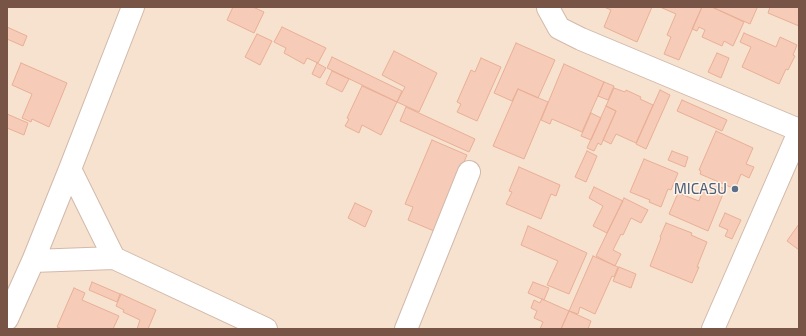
<!DOCTYPE html>
<style>
body{margin:0}
#map{position:relative;width:806px;height:336px;overflow:hidden;background:#fef1e2;font-family:"Exo 2",sans-serif}
canvas{display:block}
.frame{position:absolute;inset:0;border:8px solid #785446;pointer-events:none}
</style>
<div id="map">
<canvas width="806" height="336"></canvas>
<div class="frame"></div>
</div>
<script>
const c = document.querySelector('canvas').getContext('2d');
c.lineJoin = 'round';
function paint(path, color) {
  c.fillStyle = color;
  c.fill(path, 'evenodd');
}
function shape(rows) {
  const path = new Path2D();
  for (const r of rows) {
    path.moveTo(r[0], r[1]);
    for (let i = 2; i < r.length; i += 2) path.lineTo(r[i], r[i + 1]);
  }
  return path;
}
function trace(path, color, width, dash) {
  c.strokeStyle = color;
  c.lineWidth = width;
  c.lineCap = dash ? 'butt' : 'round';
  c.setLineDash(dash || []);
  c.stroke(path);
}
function write(font, color, halo, rows, align = 'center') {
  c.font = font + ' "Exo 2",sans-serif';
  c.lineWidth = 3;
  c.setLineDash([]);
  c.textBaseline = 'middle';
  c.strokeStyle = halo;
  c.fillStyle = color;
  for (const [text, x, y, turn = 0] of rows) {
    c.save();
    c.translate(x, y);
    c.rotate((+turn || 0) * Math.PI / 180);
    c.textAlign = isNaN(turn) ? turn : align;
    if (halo) c.strokeText(text, 0, 0);
    c.fillText(text, 0, 0);
    c.restore();
  }
}
const residential = shape([
 [7,7,799,7,799,329,7,329]
]);
const building = shape([
 [233,7,253,7,264,12,254,33,227,20,233,7],
 [604,7,652,7,637,42,604,27,611,10,604,7],
 [660,7,702,7,679,60,664,54,671,37,667,35,676,14,660,7],
 [702,7,712,7,744,22,733,46,724,41,722,46,702,37,705,30,699,27,697,31,692,29,702,7],
 [712,7,755,7,757,8,750,24,712,7],
 [770,7,799,7,799,26,768,13,770,7],
 [7,27,27,36,23,46,7,39,7,27],
 [282,27,326,48,318,63,307,58,304,64,284,53,286,48,274,42,282,27],
 [744,33,776,47,780,37,797,45,793,55,795,56,788,70,786,69,779,84,742,67,751,47,740,42,744,33],
 [257,34,272,41,260,65,245,57,257,34],
 [516,43,555,60,538,98,518,89,512,101,494,93,516,43],
 [394,51,437,73,419,112,397,102,405,87,382,75,394,51],
 [717,53,729,58,721,78,708,72,717,53],
 [332,57,402,91,397,102,327,68,332,57],
 [481,58,501,67,477,121,457,112,461,104,457,102,471,70,475,72,481,58],
 [21,63,67,83,49,127,32,119,31,122,22,118,32,94,12,85,21,63],
 [317,63,326,68,320,78,312,74,317,63],
 [564,64,604,82,582,132,552,119,550,124,541,120,564,64],
 [332,71,349,79,342,92,326,84,332,71],
 [604,82,614,86,608,100,598,96,604,82],
 [362,86,397,102,381,135,362,125,359,133,345,126,349,119,347,118,362,86],
 [614,88,625,92,626,90,641,97,640,99,653,105,636,143,616,134,611,144,603,140,616,111,606,106,614,88],
 [518,89,548,102,524,159,493,146,518,89],
 [660,90,670,95,646,149,636,144,660,90],
 [682,100,727,120,722,131,677,111,682,100],
 [606,106,616,111,601,145,598,143,594,151,587,148,606,106],
 [406,107,475,139,469,152,400,121,406,107],
 [591,113,601,118,591,140,581,136,591,113],
 [7,114,28,123,24,135,7,128,7,114],
 [716,131,753,148,746,164,754,167,749,178,741,174,735,189,700,174,701,171,699,170,716,131],
 [432,140,467,155,434,231,408,220,413,207,405,204,432,140],
 [587,151,597,156,586,182,575,177,587,151],
 [672,151,688,157,685,167,668,160,672,151],
 [644,159,678,173,671,190,668,189,661,207,649,202,650,200,630,192,644,159],
 [519,167,560,185,556,196,551,194,541,219,506,204,512,192,509,191,519,167],
 [713,184,725,189,708,231,669,214,678,193,699,201,703,190,710,193,713,184],
 [594,187,623,201,607,233,593,226,603,206,589,198,594,187],
 [624,198,648,210,641,223,631,218,623,235,621,234,613,250,621,254,615,266,596,256,624,198],
 [355,203,372,211,365,227,348,218,355,203],
 [725,213,741,220,732,239,725,236,728,230,719,226,725,213],
 [666,223,692,233,691,235,707,242,697,267,699,267,692,283,650,266,661,238,660,237,666,223],
 [799,224,799,250,787,241,799,224],
 [528,226,587,253,569,294,547,285,558,261,521,245,528,226],
 [593,256,618,267,614,277,612,276,595,314,580,307,578,314,569,311,593,256],
 [619,267,636,274,631,288,613,281,619,267],
 [92,282,120,294,117,302,89,290,92,282],
 [533,282,549,288,544,300,528,293,533,282],
 [74,288,85,293,82,300,119,316,113,329,62,329,57,327,74,288],
 [121,294,156,310,148,329,137,329,140,320,123,312,124,310,116,306,121,294],
 [542,299,569,311,561,329,540,329,543,322,534,318,537,311,531,308,534,300,540,303,542,299],
 [569,311,591,321,588,329,561,329,569,311]
]);
const minor = shape([
 [548,7,548,8,559,28,581,39,799,130],
 [70,169,114,258],
 [33,261,114,258,266,329],
 [7,319,33,261,70,169,133,7],
 [406,329,469,172],
 [713,329,799,132]
]);
const markers = [
 [735,189,4,"#5c6f8a"]
];
const serviceNames = [
 ["MICASU",727,189]
];
paint(residential, '#f6e2cf');
paint(building, '#f6cbb7');
trace(building, '#eaaf96', 1);
trace(minor, '#d2b9aa', 24);
trace(minor, '#fff', 22);
for (const [x, y, r, color] of markers) {
  const dot = new Path2D();
  dot.arc(x, y, r, 0, 2 * Math.PI);
  c.fillStyle = color;
  c.fill(dot);
  trace(dot, '#fff5ea', 1.5);
}
write('15px', '#4e5e75', '#fff5ea', serviceNames, 'right');
</script>
